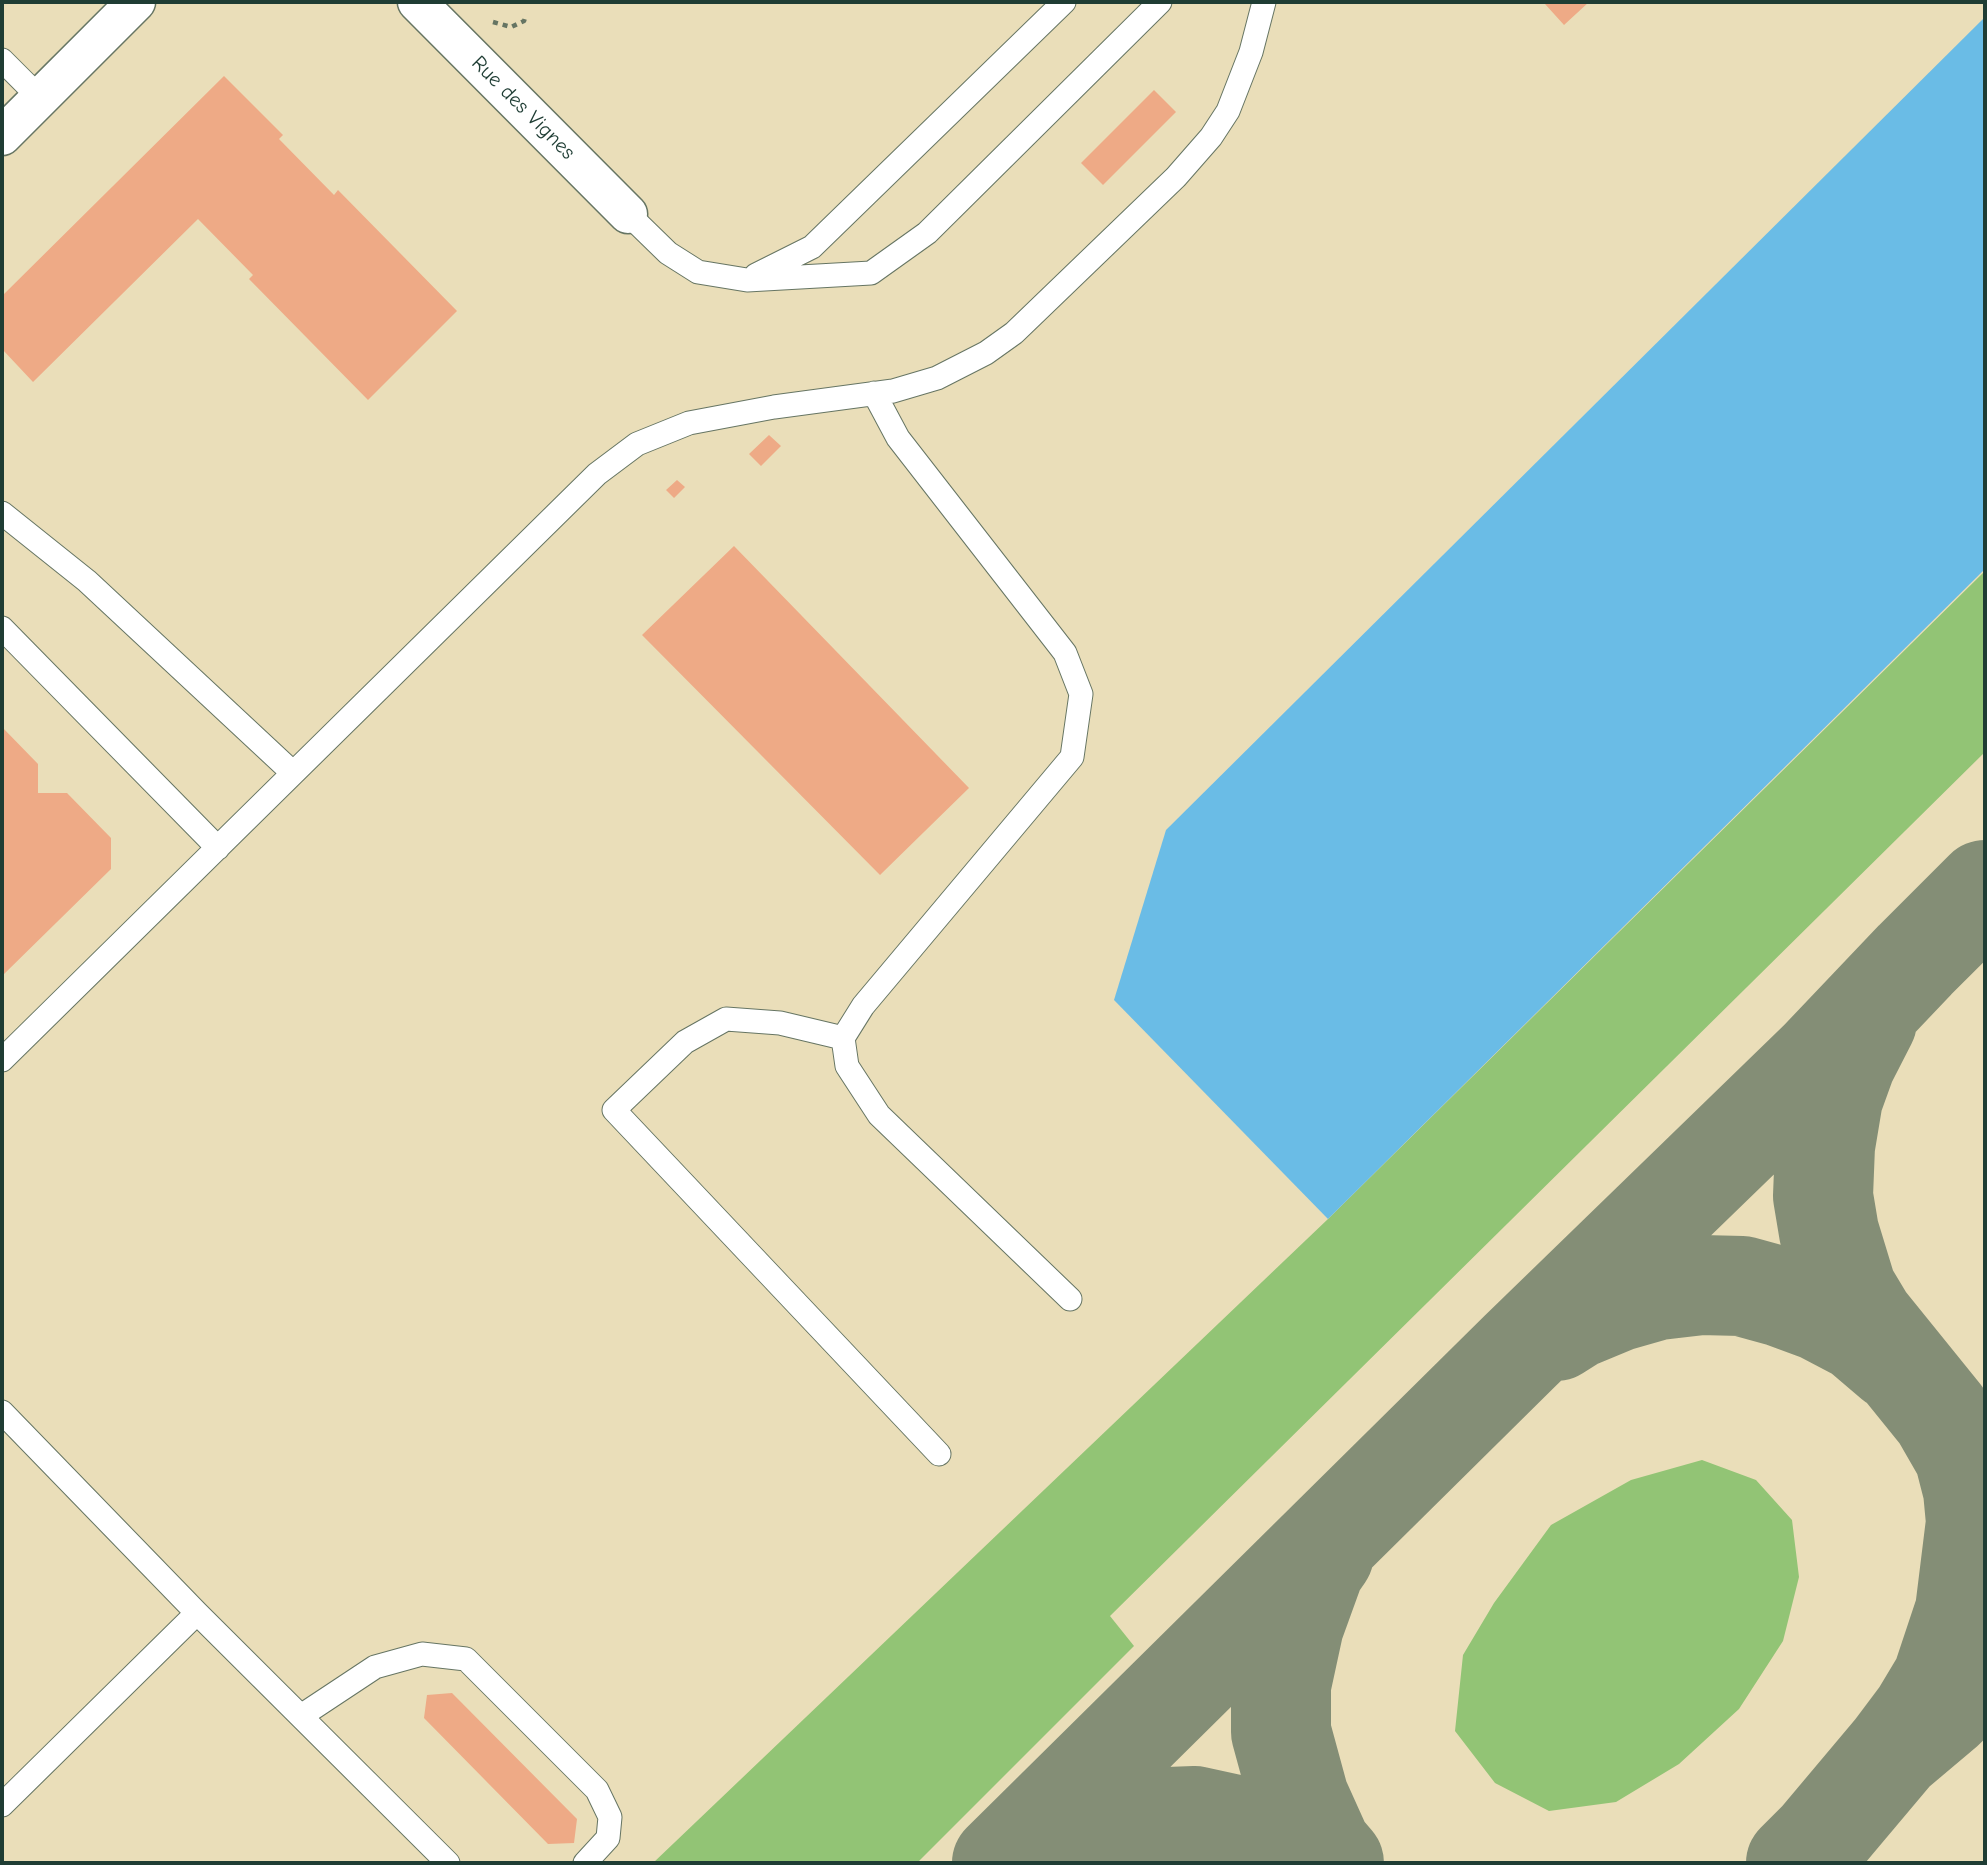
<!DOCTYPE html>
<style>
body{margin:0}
#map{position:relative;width:1987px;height:1865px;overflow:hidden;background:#eadeb9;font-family:"Comic Neue",sans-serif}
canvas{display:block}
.frame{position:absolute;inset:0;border:4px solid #1f3d34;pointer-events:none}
</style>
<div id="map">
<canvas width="1987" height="1865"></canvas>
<div class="frame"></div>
</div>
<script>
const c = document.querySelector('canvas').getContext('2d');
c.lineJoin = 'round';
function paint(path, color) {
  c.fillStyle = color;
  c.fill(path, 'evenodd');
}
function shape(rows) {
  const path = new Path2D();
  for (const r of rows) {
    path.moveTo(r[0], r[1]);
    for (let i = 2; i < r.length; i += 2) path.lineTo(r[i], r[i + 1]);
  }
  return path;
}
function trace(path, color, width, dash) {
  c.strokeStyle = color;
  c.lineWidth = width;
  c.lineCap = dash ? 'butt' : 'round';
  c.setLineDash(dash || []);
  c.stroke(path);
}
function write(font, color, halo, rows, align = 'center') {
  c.font = font + ' "Comic Neue",sans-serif';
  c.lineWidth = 5;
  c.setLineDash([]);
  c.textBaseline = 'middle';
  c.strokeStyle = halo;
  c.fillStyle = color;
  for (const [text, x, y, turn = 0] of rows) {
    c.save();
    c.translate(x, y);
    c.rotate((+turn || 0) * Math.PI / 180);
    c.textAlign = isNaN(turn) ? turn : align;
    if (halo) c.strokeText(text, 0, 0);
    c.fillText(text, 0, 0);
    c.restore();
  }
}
const green = shape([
 [1985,571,1985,752,1110,1616,1134,1646,917,1863,653,1863,1328,1219],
 [1702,1460,1756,1480,1792,1520,1799,1577,1783,1641,1739,1709,1679,1764,1616,1802,1549,1811,1495,1783,1455,1731,1463,1655,1494,1603,1551,1525,1631,1480]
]);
const water = shape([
 [1985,17,1985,569,1328,1219,1114,1000,1166,830]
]);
const taxiway = shape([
 [1867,1021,1846,1062,1833,1098,1825,1146,1823,1196,1829,1232,1847,1291,1865,1321,1941,1415,1964,1455,1973,1490,1976,1522,1965,1611,1942,1680,1921,1715,1894,1751],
 [1556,1331,1575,1319,1616,1302,1658,1290,1701,1285,1742,1286,1782,1297,1820,1311,1860,1332,1894,1361],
 [1324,1554,1315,1567,1294,1625,1281,1685,1281,1732,1299,1798,1322,1849,1334,1863],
 [1017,1861,1053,1843,1091,1827,1142,1818,1195,1816,1250,1828,1305,1854,1317,1863],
 [1002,1863,1520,1351,1819,1061,1915,960,1985,890],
 [1796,1863,1820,1839,1894,1751,1945,1708]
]);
const building = shape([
 [1548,2,1589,2,1564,25,1545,4],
 [224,76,283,135,279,139,334,195,338,190,457,311,368,400,249,279,253,275,198,219,33,382,2,349,2,296],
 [1154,90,1176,112,1103,185,1081,163],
 [769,435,781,446,761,466,749,454],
 [677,480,685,487,674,498,666,490],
 [734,546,969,788,880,875,642,635],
 [2,727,38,764,38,793,67,793,111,838,111,869,2,976],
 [452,1693,577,1819,574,1843,548,1844,424,1718,427,1695]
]);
const path = shape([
 [493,22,511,27,524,21,526,15]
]);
const service = shape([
 [2,60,40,98],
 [628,214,668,253,698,272,747,280,871,273,927,233,1160,2],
 [756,275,812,247,1064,2],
 [874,393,898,438,1065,653,1081,694,1072,757,863,1006,843,1038,847,1066,879,1115,1070,1299],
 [2,513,87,581,293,773],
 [2,628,218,848],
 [843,1038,780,1023,726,1019,685,1042,614,1110,939,1454],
 [2,1060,597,474,637,444,689,423,774,407,893,391,937,378,986,353,1014,333,1176,177,1211,137,1228,111,1251,52,1264,2],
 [2,1412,197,1613,448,1863],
 [301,1716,375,1667,422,1654,466,1659,597,1790,610,1817,608,1838,585,1863],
 [2,1805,197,1613]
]);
const minor = shape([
 [417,2,628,214],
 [2,136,136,2]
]);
const streetNames = [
 ["Rue des Vignes",523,108,45]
];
paint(green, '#92c475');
paint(water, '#6abce6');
trace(taxiway, '#848e76', 100);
paint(building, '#eeaa86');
trace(service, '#667563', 25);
trace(minor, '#667563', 41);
trace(path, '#667563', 4.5, [5, 5]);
trace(service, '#fff', 23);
trace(minor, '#fff', 38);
write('21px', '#1f3d34', '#fff', streetNames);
</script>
